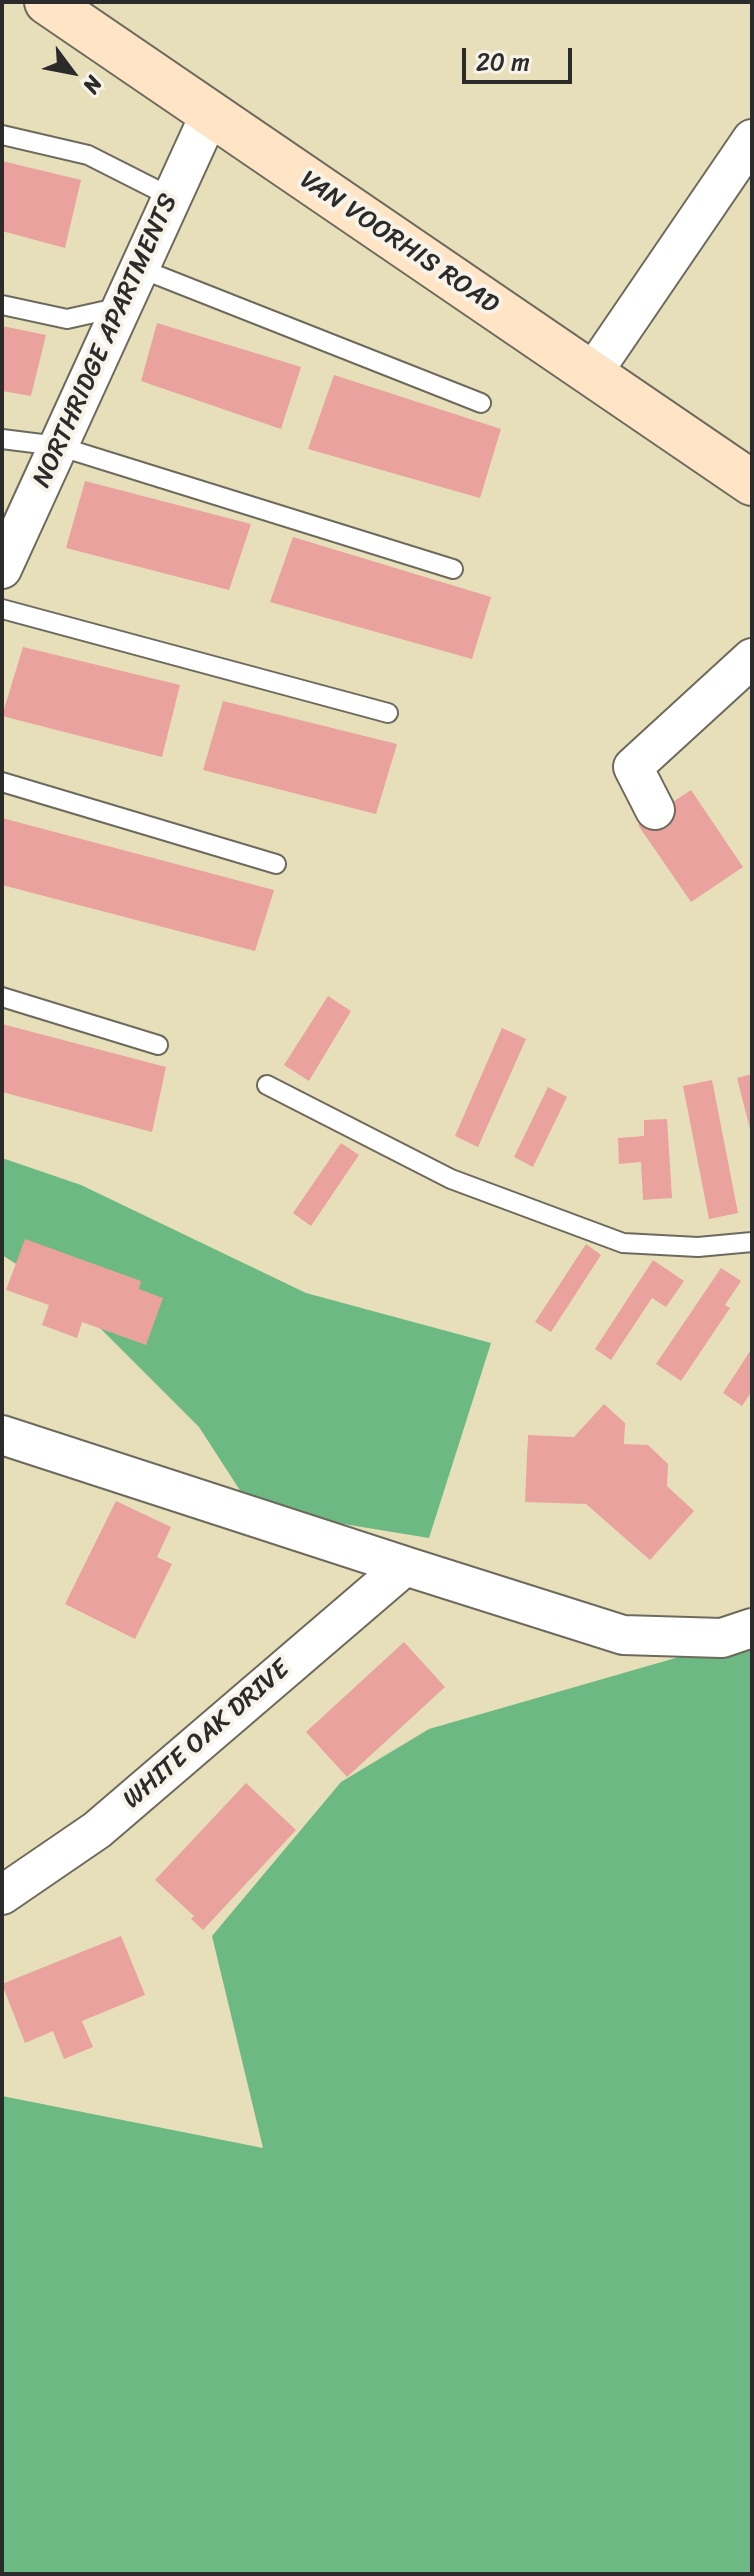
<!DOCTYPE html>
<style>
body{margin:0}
#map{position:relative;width:754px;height:2576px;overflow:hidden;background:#e7dfb9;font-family:Sriracha,sans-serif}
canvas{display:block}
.frame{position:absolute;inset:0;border:4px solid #2b2b2b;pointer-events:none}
.north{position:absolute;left:32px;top:32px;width:80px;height:80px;-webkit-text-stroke:6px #f7f3e8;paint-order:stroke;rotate:122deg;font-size:22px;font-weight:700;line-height:32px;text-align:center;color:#2b2b2b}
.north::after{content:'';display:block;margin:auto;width:28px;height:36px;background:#2b2b2b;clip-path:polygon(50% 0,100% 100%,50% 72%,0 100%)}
.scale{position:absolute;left:462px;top:48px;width:110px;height:36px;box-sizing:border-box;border:4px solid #2b2b2b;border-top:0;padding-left:10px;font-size:24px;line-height:28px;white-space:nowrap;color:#2b2b2b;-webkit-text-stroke:6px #f7f3e8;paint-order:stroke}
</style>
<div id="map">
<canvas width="754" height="2576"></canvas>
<div class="frame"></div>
<div class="north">N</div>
<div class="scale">20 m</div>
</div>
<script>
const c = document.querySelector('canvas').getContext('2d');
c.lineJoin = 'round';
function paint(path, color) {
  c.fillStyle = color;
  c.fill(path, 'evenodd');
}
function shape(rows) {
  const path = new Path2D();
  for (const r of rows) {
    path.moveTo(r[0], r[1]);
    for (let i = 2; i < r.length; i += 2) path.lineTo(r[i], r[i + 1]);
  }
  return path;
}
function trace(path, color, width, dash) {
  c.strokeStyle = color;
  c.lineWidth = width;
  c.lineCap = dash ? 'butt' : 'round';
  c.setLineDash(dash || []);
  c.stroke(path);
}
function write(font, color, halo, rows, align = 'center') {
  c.font = font + ' Sriracha,sans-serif';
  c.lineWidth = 8;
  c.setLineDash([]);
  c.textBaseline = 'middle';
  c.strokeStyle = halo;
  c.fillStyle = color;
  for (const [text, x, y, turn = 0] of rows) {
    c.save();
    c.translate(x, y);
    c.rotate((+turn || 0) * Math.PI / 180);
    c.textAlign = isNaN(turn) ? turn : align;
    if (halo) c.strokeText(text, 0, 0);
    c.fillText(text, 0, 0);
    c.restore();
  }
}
const forest = shape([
 [2,1158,81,1185,306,1293,491,1343,429,1538,252,1509,199,1427,70,1298,2,1255],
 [752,1636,752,2574,2,2574,2,2096,263,2148,212,1936,341,1782,429,1729]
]);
const building = shape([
 [2,161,81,180,65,248,2,231],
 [157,323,301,367,281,429,141,381],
 [2,326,46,335,31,396,2,391],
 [334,375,501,429,480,498,308,449],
 [85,481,251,524,229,590,66,548],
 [293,537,491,597,472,659,270,602],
 [23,647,180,685,162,757,2,716],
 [223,701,397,744,376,814,203,770],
 [691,790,743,867,691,902,638,825],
 [2,818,274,890,255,951,2,885],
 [328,996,351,1011,309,1081,284,1065],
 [2,1024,166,1067,152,1132,2,1092],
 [502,1028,526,1039,478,1147,455,1136],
 [752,1074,752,1133,751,1133,737,1078],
 [712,1080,738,1213,709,1219,683,1086],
 [548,1087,567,1097,533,1167,514,1157],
 [667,1119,672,1198,643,1200,641,1162,619,1164,618,1138,644,1136,644,1120],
 [341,1143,359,1155,311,1226,293,1213],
 [25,1239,141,1281,139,1289,163,1298,146,1345,82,1322,77,1338,42,1325,49,1305,6,1290],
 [586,1244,601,1255,551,1332,535,1322],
 [653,1260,684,1281,666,1307,652,1298,611,1360,595,1349],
 [721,1268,741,1281,725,1305,730,1308,681,1381,656,1364],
 [752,1348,752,1391,742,1406,723,1393],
 [604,1404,625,1423,624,1444,648,1445,668,1464,667,1486,694,1511,650,1560,586,1504,525,1502,528,1435,574,1437],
 [116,1501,171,1527,157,1557,172,1564,135,1639,65,1604],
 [404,1642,445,1687,347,1777,306,1732],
 [246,1783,296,1830,203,1930,191,1919,194,1916,155,1880],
 [121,1936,145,1995,82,2021,93,2047,64,2059,53,2031,25,2043,2,1984]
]);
const lane = shape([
 [2,135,88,155,171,197],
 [139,268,481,403],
 [2,305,67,319,121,307],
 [2,439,58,446,453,569],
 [2,609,388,713],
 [2,782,276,864],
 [2,997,158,1045],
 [267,1085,451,1179,623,1243,698,1247,752,1242]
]);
const street = shape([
 [591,375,752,139],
 [2,569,210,114],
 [655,810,633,767,752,658],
 [2,1435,405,1566,97,1830,2,1895],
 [405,1566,623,1635,722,1638,752,1628]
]);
const secondary = shape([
 [47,2,752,483]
]);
const streetNames = [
 ["VAN VOORHIS ROAD",399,243,34],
 ["NORTHRIDGE APARTMENTS",106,341,-66],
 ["WHITE OAK DRIVE",207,1735,-41]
];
paint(forest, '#6db983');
paint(building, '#e9a29e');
trace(lane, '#6d6a5d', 22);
trace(street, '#6d6a5d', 42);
trace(secondary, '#6d6a5d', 48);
trace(lane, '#fff', 18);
trace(street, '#fff', 38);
trace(secondary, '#ffe4c6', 44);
write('26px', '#2b2b2b', '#f7f3e8', streetNames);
</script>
